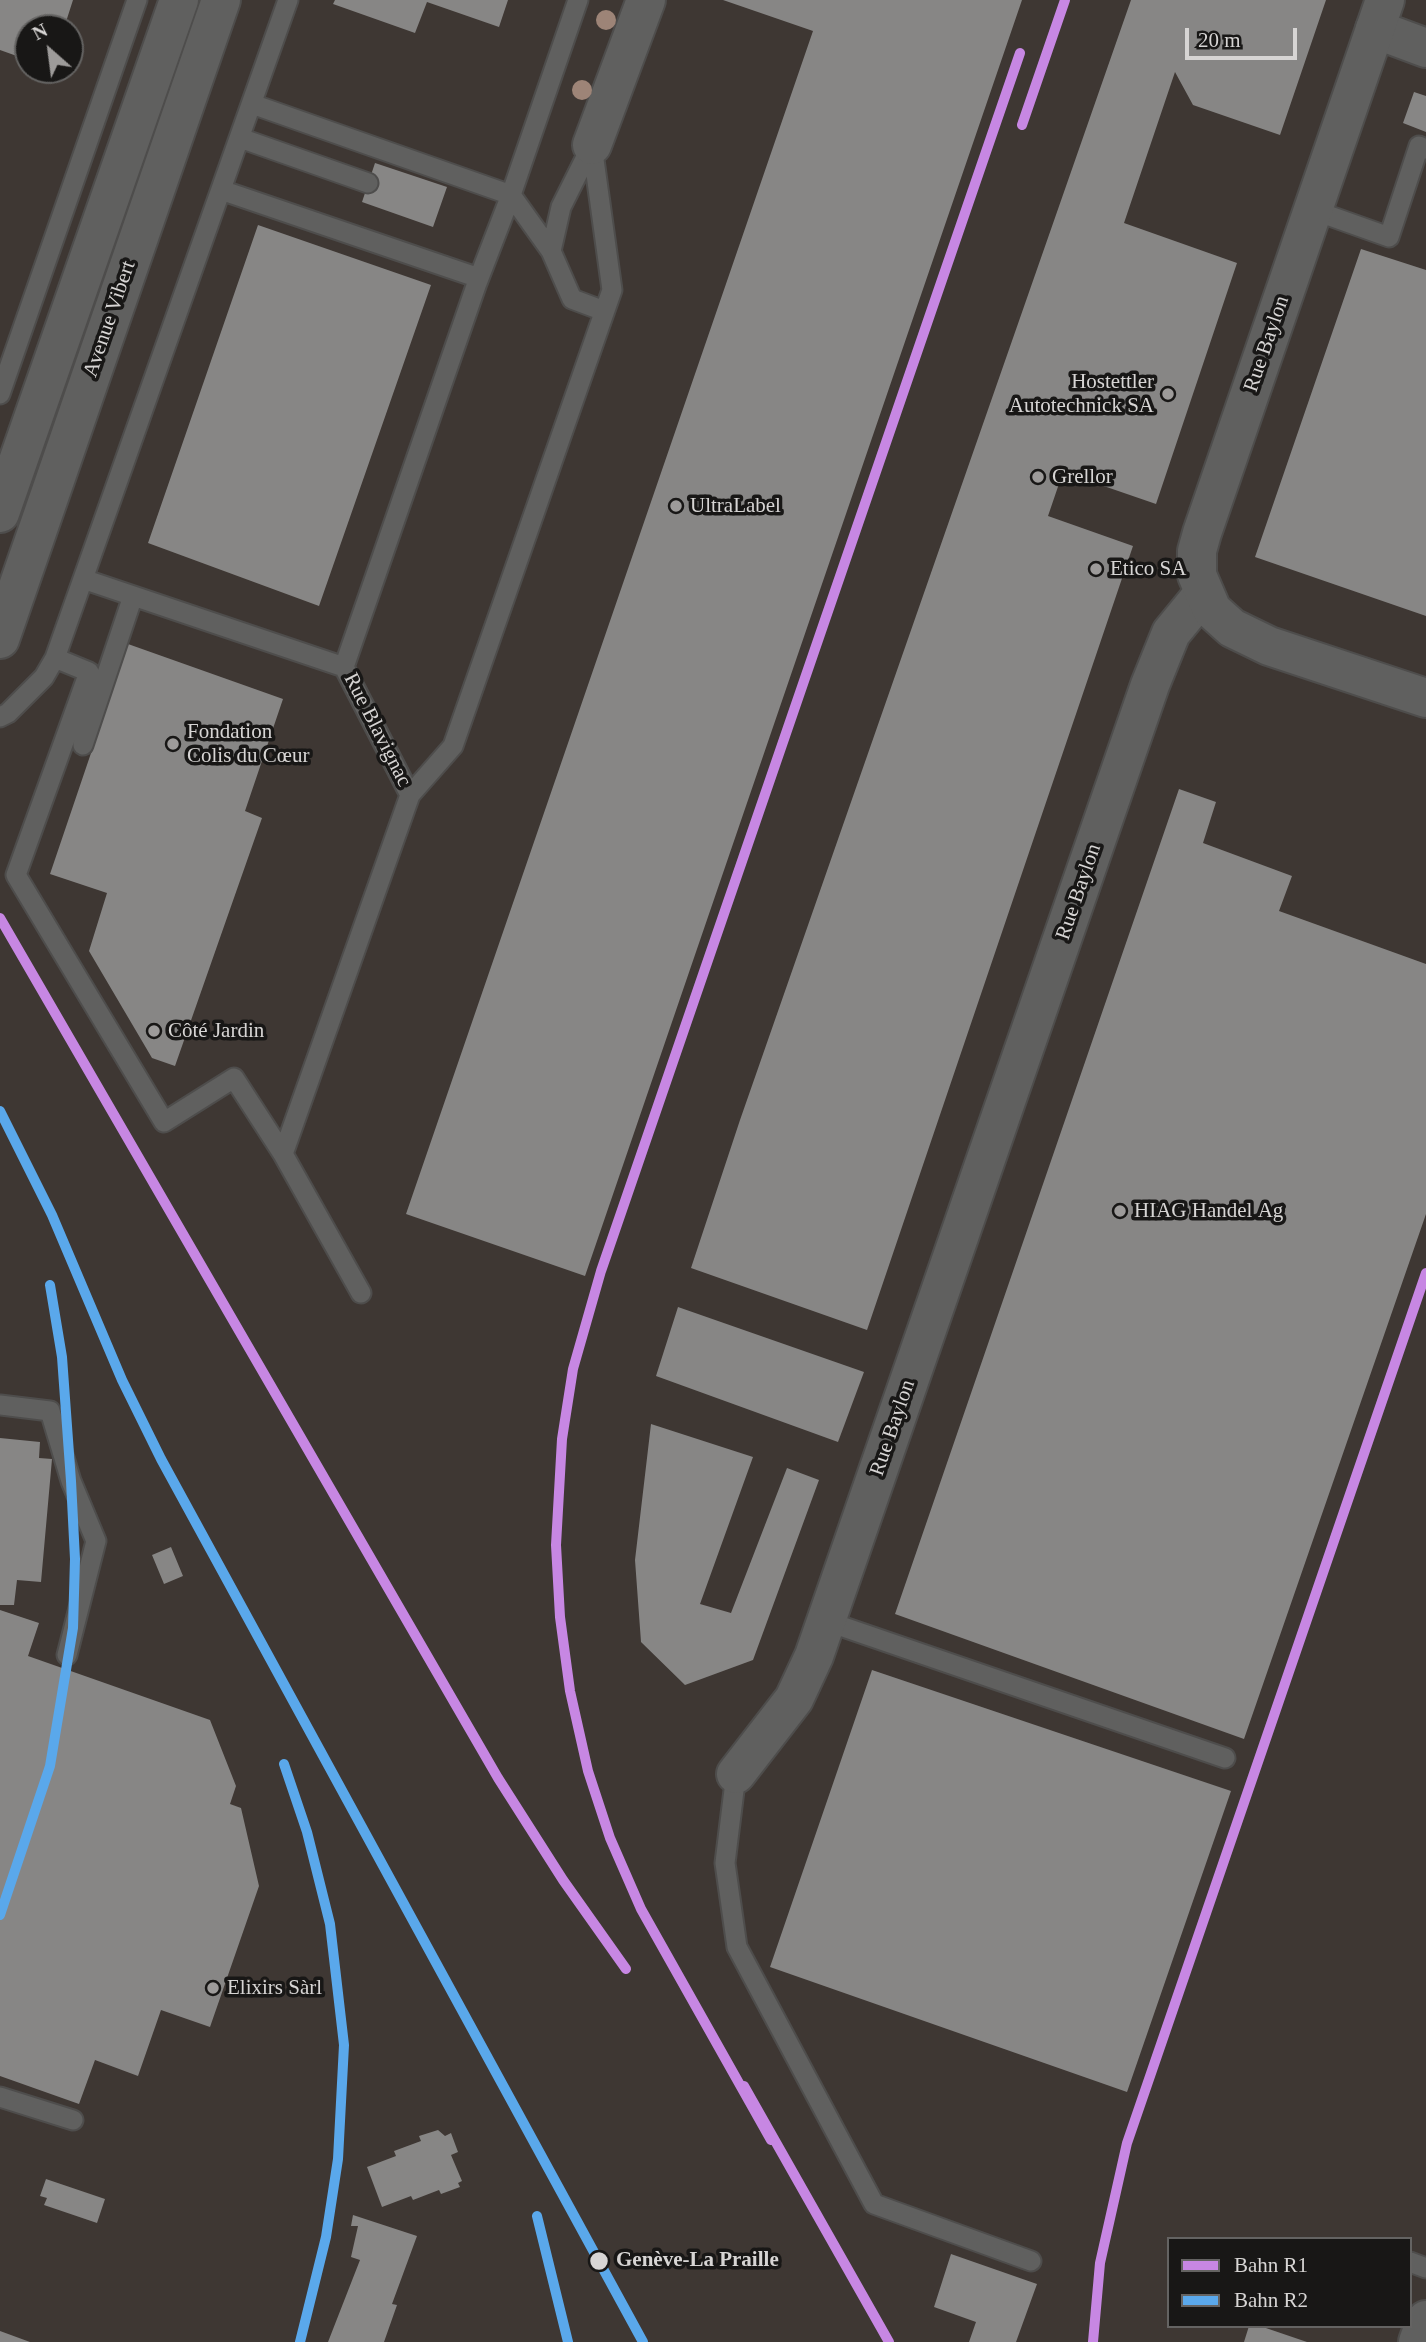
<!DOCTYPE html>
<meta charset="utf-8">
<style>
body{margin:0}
#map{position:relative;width:1426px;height:2342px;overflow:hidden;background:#302f2e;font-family:"Times New Roman",serif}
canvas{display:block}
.legend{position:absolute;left:1167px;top:2237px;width:245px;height:91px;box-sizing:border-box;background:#181716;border:2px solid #646362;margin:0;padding:9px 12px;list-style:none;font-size:21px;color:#d7d5d4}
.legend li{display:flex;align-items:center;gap:14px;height:35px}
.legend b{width:35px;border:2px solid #646362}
.north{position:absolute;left:14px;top:14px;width:70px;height:70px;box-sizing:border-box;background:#181716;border:2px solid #646362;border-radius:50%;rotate:332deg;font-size:19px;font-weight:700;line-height:28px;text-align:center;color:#d7d5d4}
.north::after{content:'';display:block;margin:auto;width:24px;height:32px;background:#9d9b9a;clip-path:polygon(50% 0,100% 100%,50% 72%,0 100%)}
.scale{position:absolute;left:1185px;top:28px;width:112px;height:32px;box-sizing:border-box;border:4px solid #d7d5d4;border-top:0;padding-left:9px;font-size:21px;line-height:24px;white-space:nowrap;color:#d7d5d4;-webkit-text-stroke:5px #181716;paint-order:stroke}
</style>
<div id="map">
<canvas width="1426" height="2342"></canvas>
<ul class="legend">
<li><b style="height:9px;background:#c787e3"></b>Bahn R1</li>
<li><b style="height:9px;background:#5aa8eb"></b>Bahn R2</li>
</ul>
<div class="north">N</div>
<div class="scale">20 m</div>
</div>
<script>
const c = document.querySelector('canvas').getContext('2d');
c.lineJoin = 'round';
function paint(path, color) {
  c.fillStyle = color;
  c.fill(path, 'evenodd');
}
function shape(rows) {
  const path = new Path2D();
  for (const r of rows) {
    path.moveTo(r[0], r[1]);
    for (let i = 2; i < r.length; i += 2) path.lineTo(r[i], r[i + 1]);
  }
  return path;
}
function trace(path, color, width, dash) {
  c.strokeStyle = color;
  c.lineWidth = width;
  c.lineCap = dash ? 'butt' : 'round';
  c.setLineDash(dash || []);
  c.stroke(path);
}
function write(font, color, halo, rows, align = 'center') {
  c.font = font + ' "Times New Roman",serif';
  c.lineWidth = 7;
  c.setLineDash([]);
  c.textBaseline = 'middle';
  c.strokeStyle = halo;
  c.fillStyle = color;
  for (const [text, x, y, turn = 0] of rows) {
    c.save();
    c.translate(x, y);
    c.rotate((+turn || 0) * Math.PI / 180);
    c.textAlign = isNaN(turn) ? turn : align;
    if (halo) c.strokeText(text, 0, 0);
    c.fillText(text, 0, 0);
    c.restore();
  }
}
const built = shape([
 [0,0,1426,0,1426,2342,0,2342],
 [28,28,70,28,70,70,28,70],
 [1169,2239,1410,2239,1410,2326,1169,2326]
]);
const building = shape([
 [0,0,73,0,64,28,28,28,28,60,0,50],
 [335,0,508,0,499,27,427,2,415,33,333,4],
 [723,0,1022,0,585,1276,406,1214,813,31],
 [1131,0,1326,0,1280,135,1193,105,1175,72,1124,223,1237,263,1156,504,1063,472,1048,516,1133,546,867,1330,691,1268,740,1120],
 [1414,92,1426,96,1426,132,1403,123],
 [375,163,447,187,433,227,362,202],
 [258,225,431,285,319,606,148,543],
 [1361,249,1426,270,1426,616,1255,557],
 [128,644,283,699,245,811,262,818,175,1066,152,1058,89,951,107,893,50,874],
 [1179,789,1216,802,1203,843,1292,876,1279,911,1426,964,1426,1214,1244,1739,895,1614],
 [678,1307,864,1372,838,1442,656,1376],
 [651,1424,753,1457,700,1604,731,1613,787,1468,819,1480,753,1660,685,1685,641,1642,635,1560],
 [0,1438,40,1442,39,1458,52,1459,41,1582,17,1580,14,1605,0,1605],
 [171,1547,183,1576,164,1584,152,1555],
 [0,1610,39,1623,28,1656,210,1720,236,1786,230,1804,241,1808,259,1886,210,2027,161,2010,138,2076,95,2060,79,2104,0,2076],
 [872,1670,1231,1791,1127,2092,770,1967],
 [438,2130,445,2136,451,2133,458,2152,451,2155,462,2181,458,2183,460,2187,441,2194,439,2190,413,2200,411,2196,382,2207,367,2167,396,2156,394,2151,421,2141,419,2136],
 [46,2179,105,2199,97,2223,44,2205,47,2198,40,2196],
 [353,2215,417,2236,392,2304,397,2305,384,2342,328,2342,360,2260,351,2257,358,2226,351,2226],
 [951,2254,1037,2284,1016,2342,969,2342,976,2322,934,2307],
 [1249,2326,1260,2326,1307,2342,1244,2342],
 [0,2331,30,2342,0,2342]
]);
const service = shape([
 [252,104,511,195,578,0],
 [240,138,368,183],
 [221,190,479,278],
 [511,195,551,251,572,299,604,311],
 [1313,210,1389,237,1419,146,1426,149],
 [551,251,561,207,592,145],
 [0,394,137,0],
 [83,579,344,667],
 [55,658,89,672,16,875,164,1122,234,1078,283,1154],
 [0,717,8,713,44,677,55,658,288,0],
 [83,745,133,596],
 [410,795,344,667,477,283,511,195],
 [361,1293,283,1154,410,795,453,746,612,290,592,145],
 [0,1405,50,1411,71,1481,96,1541,67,1655],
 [826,1621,1225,1758],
 [736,1774,725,1863,737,1947,874,2204,1031,2261],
 [0,2097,73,2120],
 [1410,2262,1426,2268]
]);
const minor = shape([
 [1375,29,1426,48],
 [592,145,646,0],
 [736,1774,794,1699,814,1656,1150,685,1171,633,1203,594],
 [1418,2342,1426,2320]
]);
const secondary = shape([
 [1385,0,1202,533,1197,551,1197,575,1212,610,1232,628,1269,646,1426,698],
 [0,513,179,0],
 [0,639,221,0]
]);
const rail1 = shape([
 [1022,125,1065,0],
 [0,918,498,1778,563,1880,626,1969],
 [744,2086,889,2342],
 [771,2140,641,1909,610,1838,588,1771,570,1691,560,1617,556,1545,562,1439,573,1369,601,1271,1020,53],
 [1093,2342,1100,2263,1127,2143,1426,1273]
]);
const rail2 = shape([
 [0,1111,52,1215,122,1380,161,1459,643,2342],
 [284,1764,307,1832,330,1924,344,2045,338,2159,326,2237,300,2342],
 [0,1915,50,1766,73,1628,75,1559,71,1481,62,1357,50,1285],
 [537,2216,568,2342]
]);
const trees = [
 [606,20],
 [582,90]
];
const markers = [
 [1168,394,7,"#9d9b9a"],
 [1038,477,7,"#9d9b9a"],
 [676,506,7,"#9d9b9a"],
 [1096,569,7,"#9d9b9a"],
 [173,744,7,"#9d9b9a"],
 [154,1031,7,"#9d9b9a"],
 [1120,1211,7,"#9d9b9a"],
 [213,1988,7,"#9d9b9a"],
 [599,2261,10,"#d7d5d4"]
];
const streetNames = [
 ["Avenue Vibert",110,319,-71],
 ["Rue Baylon",1267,344,-71],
 ["Rue Blavignac",377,730,63],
 ["Rue Baylon",1079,892,-71],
 ["Rue Baylon",893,1428,-71]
];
const poiNames = [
 ["Hostettler",1154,382,"right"],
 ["Autotechnick SA",1154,406,"right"],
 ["Grellor",1052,477],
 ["UltraLabel",690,506],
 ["Etico SA",1110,569],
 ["Fondation",187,732],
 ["Colis du Cœur",187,756],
 ["Côté Jardin",168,1031],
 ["HIAG Handel Ag",1134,1211],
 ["Elixirs Sàrl",227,1988]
];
const stopNames = [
 ["Genève-La Praille",616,2261]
];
paint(built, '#3e3733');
paint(building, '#878685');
trace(service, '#4e4d4c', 23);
trace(minor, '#4e4d4c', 42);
trace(secondary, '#4e4d4c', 42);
trace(service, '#60605f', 19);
trace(minor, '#60605f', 38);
trace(secondary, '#60605f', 38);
trace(rail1, '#c787e3', 10);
trace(rail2, '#5aa8eb', 10);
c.fillStyle = '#9d8477';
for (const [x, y] of trees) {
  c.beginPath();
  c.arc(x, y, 10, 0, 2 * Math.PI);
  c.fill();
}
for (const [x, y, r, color] of markers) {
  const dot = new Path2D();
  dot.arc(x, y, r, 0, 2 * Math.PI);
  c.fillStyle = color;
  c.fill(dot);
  trace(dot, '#181716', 2.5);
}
write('21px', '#d7d5d4', '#181716', streetNames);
write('21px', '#d7d5d4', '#181716', poiNames, 'left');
write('bold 21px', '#d7d5d4', '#181716', stopNames, 'left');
</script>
